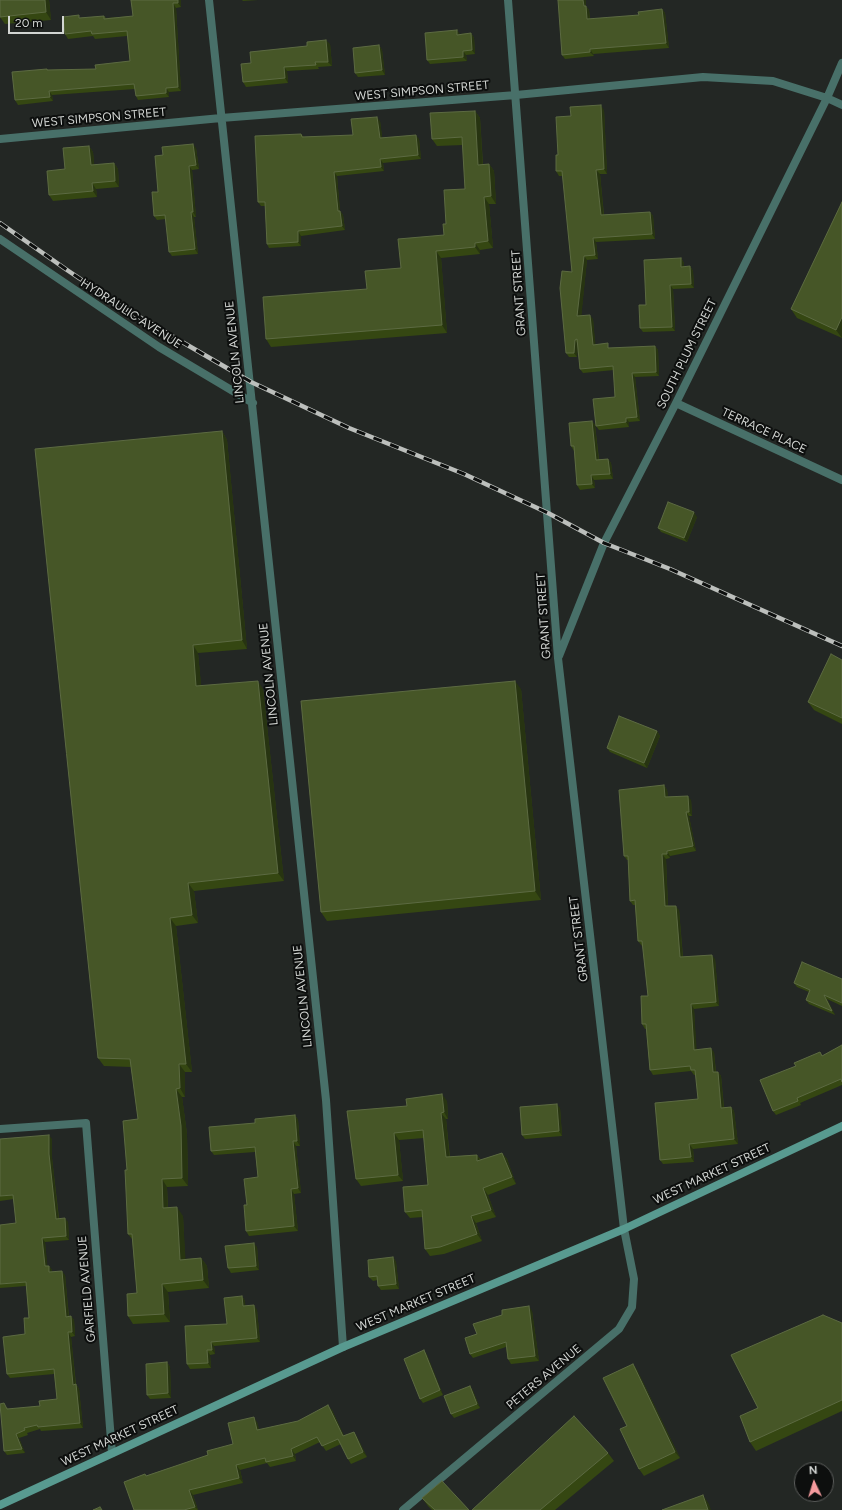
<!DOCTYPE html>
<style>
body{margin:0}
#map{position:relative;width:842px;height:1510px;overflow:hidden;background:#232724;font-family:Figtree,sans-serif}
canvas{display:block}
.north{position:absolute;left:794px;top:1462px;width:40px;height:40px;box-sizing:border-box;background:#0d0f0e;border:1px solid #5c5e5c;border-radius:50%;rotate:356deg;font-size:11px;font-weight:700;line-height:16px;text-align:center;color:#d2d5d2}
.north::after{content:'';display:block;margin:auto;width:14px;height:18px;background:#f59b9e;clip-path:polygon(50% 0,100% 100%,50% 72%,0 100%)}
.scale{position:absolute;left:8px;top:16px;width:56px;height:18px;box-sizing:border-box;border:2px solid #d2d5d2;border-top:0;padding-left:5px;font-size:12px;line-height:14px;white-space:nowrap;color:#d2d5d2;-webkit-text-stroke:3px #0d0f0e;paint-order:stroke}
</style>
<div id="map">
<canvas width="842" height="1510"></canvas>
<div class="north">N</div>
<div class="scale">20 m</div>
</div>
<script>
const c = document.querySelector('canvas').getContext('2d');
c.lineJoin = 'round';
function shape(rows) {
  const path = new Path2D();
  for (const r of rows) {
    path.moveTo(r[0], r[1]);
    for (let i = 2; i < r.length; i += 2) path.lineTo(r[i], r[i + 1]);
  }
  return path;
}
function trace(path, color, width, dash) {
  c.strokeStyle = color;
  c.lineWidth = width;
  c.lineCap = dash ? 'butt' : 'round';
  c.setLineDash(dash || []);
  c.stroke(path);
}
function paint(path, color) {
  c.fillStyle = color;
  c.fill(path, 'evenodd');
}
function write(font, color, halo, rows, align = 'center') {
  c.font = font + ' Figtree,sans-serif';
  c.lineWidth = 4;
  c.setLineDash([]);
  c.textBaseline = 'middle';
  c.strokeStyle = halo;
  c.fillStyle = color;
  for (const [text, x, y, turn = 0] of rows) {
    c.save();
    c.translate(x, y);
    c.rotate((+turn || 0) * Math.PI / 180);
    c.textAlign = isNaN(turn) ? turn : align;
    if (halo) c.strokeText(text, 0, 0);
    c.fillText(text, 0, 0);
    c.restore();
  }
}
const street = shape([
 [209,0,326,1100,343,1347],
 [0,139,221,118,516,95,703,77,773,81,827,98,842,105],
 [0,239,159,347,253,403],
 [676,403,842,480],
 [559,656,604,543,676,403,827,98,842,63],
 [0,1129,86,1123,112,1453],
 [403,1510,619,1329,632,1307,634,1279,624,1229,558,658,508,0]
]);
const secondary = shape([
 [0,1505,343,1347,624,1229,842,1126]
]);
const rail = shape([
 [0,223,67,270,122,307,251,382,349,428,464,474,548,513,604,543,670,569,842,646]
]);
const wall = shape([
 [0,0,49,0,51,20,5,24,0,17],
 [131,0,181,0,181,7,176,8,181,91,169,92,169,97,138,100,136,96,135,89,52,95,53,101,18,105,15,100,47,69,48,70,96,69,130,61,127,36,95,39,93,36,68,39,65,34,81,18,104,16,106,18,133,16],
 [242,0,258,0,243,1],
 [586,6,589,10,590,19,639,15,662,9,665,13,669,48,593,54,594,56,565,59,562,55],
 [471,33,474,38,475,54,466,55,467,61,430,64,427,60,460,34],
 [330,44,332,66,318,67,319,69,287,71,288,83,246,87,243,82],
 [379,45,382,50,385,75,358,77,355,73],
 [604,110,607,174,600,174,604,215,650,212,653,216,655,239,596,242,598,259,587,260,581,316,593,319,595,345,611,348,655,346,658,350,659,376,635,377,640,421,629,422,629,427,599,430,596,426,615,397,614,370,583,373,580,369,578,346,577,357,569,357,566,353,572,272,563,176,559,176,556,171,558,155,571,116],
 [475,111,480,118,483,164,489,164,494,171,496,204,489,204,493,248,480,250,480,254,441,258,447,333,271,347,266,339,367,289,401,268,444,235,446,224,465,189,463,145,437,146,432,139],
 [380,121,382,138,419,139,421,159,383,163,384,171,337,176,340,211,343,215,345,230,301,236,301,246,269,248,267,244,265,206,261,206,258,202,301,134,304,137,353,135],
 [89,146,93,152,94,165,114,163,118,169,119,187,96,189,97,197,53,201,49,195,65,169],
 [196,148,199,169,192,170,196,217,194,217,198,254,172,256,169,252,166,219,157,220,154,216,158,192,163,155],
 [842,202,842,338,797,318,791,309],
 [681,258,684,263,684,267,690,266,693,271,694,288,673,289,675,331,643,332,640,328,646,305],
 [592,421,595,425,599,459,608,459,611,463,613,479,594,480,595,488,580,490,577,485,574,451,571,446],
 [222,431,227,440,247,649,198,653,201,686,263,689,284,881,194,891,198,923,176,926,192,1072,185,1072,185,1097,182,1097,187,1134,188,1186,167,1187,168,1208,183,1216,185,1259,201,1258,207,1266,209,1288,168,1292,170,1322,133,1324,128,1316,137,1293,132,1239,128,1234,127,1170,138,1119,131,1067,104,1066,98,1058],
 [697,517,687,542,661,532,658,528],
 [842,660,842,724,814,710,808,702],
 [521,689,541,900,327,921,321,912],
 [657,731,660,736,647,768,610,752,607,748],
 [664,785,667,790,668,797,691,800,692,816,689,816,696,851,670,856,670,858,666,859,668,906,679,910,683,957,715,959,719,1006,694,1009,696,1049,714,1052,716,1072,718,1072,721,1076,724,1107,731,1107,734,1111,738,1144,693,1149,694,1162,663,1164,660,1160,698,1099,696,1075,694,1075,691,1071,653,1075,650,1070,646,1029,645,1029,642,1024,648,996,643,945,642,946,638,941,635,905,633,905,630,901,628,860,627,860,624,856],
 [842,979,842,1006,827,999,835,1015,809,1004,806,1000,809,992,797,987,794,983],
 [842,1045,842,1085,800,1103,801,1105,776,1115,773,1111,796,1066,820,1052,822,1056],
 [447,1101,448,1119,446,1119,450,1157,477,1155,481,1160,502,1153,507,1159,516,1184,488,1195,496,1217,476,1223,482,1241,444,1254,430,1256,425,1249,423,1217,410,1218,405,1212,428,1185,424,1138,399,1140,403,1181,361,1186,356,1179,407,1106],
 [560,1108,562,1136,525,1139,522,1135],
 [295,1115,298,1120,300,1146,296,1146,301,1193,294,1194,298,1231,249,1236,246,1231,247,1205,258,1177,255,1152,214,1155,211,1151,255,1123],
 [0,1139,52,1139,52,1158,59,1218,68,1222,69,1240,45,1242,47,1266,49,1266,52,1270,52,1272,65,1275,69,1316,71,1316,74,1320,75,1336,71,1337,76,1384,79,1389,83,1428,41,1431,40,1429,27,1433,28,1435,19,1438,25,1453,7,1455,4,1451,7,1407,8,1409,40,1406,57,1399,54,1374,10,1378,7,1374,25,1334,29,1318,26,1286,0,1288,0,1225,16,1223,14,1199,0,1201],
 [257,1247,259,1270,231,1273,228,1268],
 [393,1257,396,1262,399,1289,381,1290,378,1286,378,1280,373,1281,369,1277],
 [242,1296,245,1301,245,1306,257,1310,260,1342,214,1346,215,1354,210,1355,211,1368,190,1369,187,1364,227,1324],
 [532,1311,539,1361,511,1364,508,1359,506,1347,473,1358,470,1354,477,1334],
 [842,1323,842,1411,756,1451,750,1442,758,1408],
 [424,1350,427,1355,443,1395,423,1403,420,1399],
 [167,1362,170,1367,171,1398,150,1399,147,1395],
 [633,1364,637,1370,680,1458,644,1476,639,1469,627,1426],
 [470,1386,473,1391,480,1408,454,1418,451,1414],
 [332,1410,344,1436,354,1432,357,1437,367,1457,351,1464,348,1459,341,1444,326,1451,320,1442,295,1454,296,1461,270,1467,267,1463,240,1470,243,1483,193,1495,198,1510,134,1510,146,1476,208,1455,233,1444,257,1422,259,1430,298,1421],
 [608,1453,614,1461,555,1510,472,1510],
 [422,1498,469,1510,432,1510,428,1506]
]);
const shadedWall = shape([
 [45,0,49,0,51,20,46,12],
 [178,0,181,0,181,7,178,3],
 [583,0,586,0,586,6,589,10,590,23,587,19,584,6],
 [173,3,176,8,181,91,178,87],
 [662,9,665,13,669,48,666,43],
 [457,30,460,34,460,39,457,35],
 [471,33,474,38,475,54,472,50],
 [326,40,330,44,332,66,328,62],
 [379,45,382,50,385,75,382,70],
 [590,49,593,54,594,56,590,52],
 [463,51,466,55,467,61,463,57],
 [284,67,287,71,288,83,285,78],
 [166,88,169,92,169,97,166,93],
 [49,91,52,95,53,101,50,97],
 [601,105,604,110,607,174,604,169],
 [475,111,480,118,483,172,478,165],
 [377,117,380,121,383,142,380,138],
 [416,135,419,139,421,159,418,155],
 [193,144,196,148,199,169,196,165],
 [89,146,93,152,95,171,91,165],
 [380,159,383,163,384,171,381,167],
 [114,163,118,169,119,187,115,181],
 [489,164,494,171,496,204,491,196],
 [189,166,192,170,196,217,193,212],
 [596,170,600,174,604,220,601,215],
 [334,172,337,176,340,211,343,215,345,230,342,226,338,211],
 [92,183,96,189,97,197,93,191],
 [484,197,489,204,493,248,488,241],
 [191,212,194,217,198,254,195,249],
 [650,212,653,216,655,239,652,234],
 [298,231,301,236,301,246,298,242],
 [593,238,596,242,598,259,595,255],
 [475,243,480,250,480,254,475,247],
 [436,251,441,258,447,333,442,325],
 [584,256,587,260,581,320,577,316],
 [681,258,684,263,684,271,681,267],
 [690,266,693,271,694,288,691,284],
 [670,285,673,289,675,331,672,327],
 [590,315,593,319,596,349,593,345],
 [842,317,842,338,836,330],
 [575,340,578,344,577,357,574,353],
 [655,346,658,350,659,376,656,372],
 [632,373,635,377,640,421,637,417],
 [626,418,629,422,629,427,626,422],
 [592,421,595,425,599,464,596,460],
 [222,431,227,440,247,649,242,640],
 [608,459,611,463,613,479,610,474],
 [591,475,594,480,595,488,592,484],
 [694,512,697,517,687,542,684,538],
 [193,645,198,653,202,694,196,686],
 [258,681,263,689,284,881,278,873],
 [515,681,521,689,541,900,535,891],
 [657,731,660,736,647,768,644,763],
 [664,785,667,790,669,801,665,797],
 [688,796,691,800,692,816,689,812],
 [686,812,689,816,696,851,693,846],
 [667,851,670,856,670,858,667,854],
 [662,854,666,859,668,911,665,906],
 [188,883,194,891,198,923,192,915],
 [676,906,679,910,683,962,680,957],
 [170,918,176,926,192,1072,186,1064],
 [712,955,715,959,719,1006,716,1002],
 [824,995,827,999,835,1015,832,1011],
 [691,1004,694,1009,697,1054,694,1050],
 [711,1048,714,1052,716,1077,713,1072],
 [179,1064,185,1072,185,1097,180,1088],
 [718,1072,721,1076,724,1112,721,1108],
 [176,1089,182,1097,187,1134,188,1186,182,1178],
 [442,1094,447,1101,448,1119,444,1112],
 [557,1104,560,1108,562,1136,559,1131],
 [731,1107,734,1111,738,1144,734,1139],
 [441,1113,446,1119,450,1164,446,1157],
 [295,1115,298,1120,300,1146,297,1141],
 [394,1133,399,1140,403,1181,398,1175],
 [49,1135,52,1139,52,1158,59,1223,56,1219,49,1154],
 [293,1141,296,1146,301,1193,298,1188],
 [689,1144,693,1149,694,1162,691,1157],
 [502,1153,507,1159,516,1184,512,1177],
 [477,1155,481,1161,477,1161],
 [162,1179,167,1187,168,1216,163,1208],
 [483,1188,488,1195,496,1217,491,1210],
 [291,1189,294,1194,298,1231,294,1226],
 [177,1207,183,1216,186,1268,180,1260],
 [471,1216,476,1223,482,1241,477,1234],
 [65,1218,68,1222,69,1240,66,1236],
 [42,1238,45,1242,48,1270,45,1266],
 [254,1243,257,1247,259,1270,256,1266],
 [393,1257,396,1262,399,1289,396,1284],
 [201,1258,207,1266,209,1288,203,1280],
 [49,1266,52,1270,52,1276,49,1272],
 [62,1271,65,1275,69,1321,66,1317],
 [162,1284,168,1292,170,1322,164,1314],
 [242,1296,245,1301,246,1311,243,1306],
 [254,1305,257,1310,260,1342,257,1338],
 [529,1306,532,1311,539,1361,535,1356],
 [71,1316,74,1320,75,1336,72,1332],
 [68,1332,71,1337,76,1389,73,1385],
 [211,1342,214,1346,215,1354,212,1350],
 [207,1350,210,1355,211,1368,208,1363],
 [424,1350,427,1355,443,1395,440,1390],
 [167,1362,170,1367,171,1398,168,1393],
 [633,1364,637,1370,680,1458,675,1452],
 [76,1384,79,1389,83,1428,80,1423],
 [470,1386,473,1391,480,1408,477,1404],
 [328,1405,332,1410,347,1442,343,1436],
 [254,1417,257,1422,261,1436,257,1430],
 [354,1432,357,1437,367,1457,363,1452],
 [16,1434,19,1438,25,1453,22,1449],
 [291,1449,295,1454,296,1461,293,1456],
 [236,1465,240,1470,243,1483,239,1478],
 [189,1490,193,1495,198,1510,195,1507],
 [703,1495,709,1504,711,1510,708,1510]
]);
const building = shape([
 [0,0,45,0,46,12,0,17,0,0],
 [131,0,178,0,178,3,173,3,178,87,166,88,166,93,136,96,134,84,49,91,50,97,15,100,12,72,47,69,47,70,96,69,95,65,130,61,127,31,92,34,91,31,65,34,63,17,79,15,79,18,104,16,104,19,133,16,131,0],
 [558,0,583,0,584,6,586,6,587,19,639,15,638,12,662,9,666,43,590,49,590,52,562,55,558,0],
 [457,30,457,35,471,33,472,50,463,51,463,57,427,60,425,33,457,30],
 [326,40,328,62,315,62,316,65,284,67,285,78,243,82,241,64,251,63,250,52,307,46,307,42,326,40],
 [379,45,382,70,355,73,353,48,379,45],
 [601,105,604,169,596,170,601,215,650,212,652,234,593,238,595,255,584,256,577,316,590,315,593,345,608,343,608,348,655,346,656,372,632,373,637,417,626,418,626,422,596,426,593,399,615,397,613,366,580,369,577,339,575,340,574,353,566,353,560,288,562,271,572,272,562,171,556,171,556,155,558,155,556,117,571,116,570,107,601,105],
 [475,111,478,165,489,164,491,196,484,197,488,241,475,243,475,247,436,251,442,325,266,339,263,297,367,289,365,271,401,268,398,239,444,235,443,224,446,224,444,190,465,189,462,137,432,139,430,113,475,111],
 [377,117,380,138,416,135,418,155,380,159,381,167,334,172,338,211,340,211,342,226,298,231,298,242,267,244,265,202,258,202,255,136,301,134,302,137,353,135,351,119,377,117],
 [193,144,196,165,189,166,193,212,191,212,195,249,169,252,165,215,154,216,152,192,158,192,155,156,163,155,162,147,193,144],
 [89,146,91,165,114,163,115,181,92,183,93,191,49,195,47,171,65,169,63,148,89,146],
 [842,202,842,317,836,330,791,309,842,202],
 [681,258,681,267,690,266,691,284,670,285,672,327,640,328,639,305,646,305,644,260,681,258],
 [592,421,596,460,608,459,610,474,591,475,592,484,577,485,574,446,571,446,569,423,592,421],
 [222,431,242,640,193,645,196,686,258,681,278,873,188,883,192,915,170,918,186,1064,179,1064,180,1088,176,1089,181,1126,182,1178,162,1179,163,1208,177,1207,180,1260,201,1258,203,1280,162,1284,164,1314,128,1316,127,1294,137,1293,132,1234,128,1234,125,1170,127,1170,123,1121,138,1119,130,1059,98,1058,35,449,222,431],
 [668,502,694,512,684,538,658,528,668,502],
 [831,654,842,660,842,718,808,702,831,654],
 [515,681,535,891,321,912,301,701,515,681],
 [619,716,657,731,644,763,607,748,619,716],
 [664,785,665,797,688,796,689,812,686,812,693,846,667,851,667,854,662,854,665,906,676,906,680,957,712,955,716,1002,691,1004,694,1050,711,1048,713,1072,718,1072,721,1108,731,1107,734,1139,689,1144,691,1157,660,1160,655,1103,698,1099,695,1070,691,1070,690,1066,650,1070,646,1024,642,1024,641,996,648,996,642,941,638,941,635,900,630,901,628,856,624,856,619,790,664,785],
 [802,962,842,979,842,1003,824,995,832,1011,806,1000,810,990,794,983,802,962],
 [842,1045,842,1082,841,1079,797,1098,798,1101,773,1111,760,1080,796,1066,794,1063,820,1052,822,1056,842,1045],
 [442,1094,444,1112,441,1113,446,1157,477,1155,477,1161,502,1153,512,1177,483,1188,491,1210,471,1216,477,1234,440,1247,425,1249,422,1210,405,1212,403,1187,428,1185,423,1130,394,1133,398,1175,356,1179,347,1111,407,1106,406,1099,442,1094],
 [557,1104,559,1131,522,1135,520,1107,557,1104],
 [295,1115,297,1141,293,1141,298,1188,291,1189,294,1226,246,1231,244,1205,247,1205,244,1179,258,1177,255,1147,211,1151,209,1127,255,1123,255,1119,295,1115],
 [49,1135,49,1154,56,1219,65,1218,66,1236,42,1238,45,1266,49,1266,49,1272,62,1271,66,1317,71,1316,72,1332,68,1332,73,1385,76,1384,80,1423,38,1427,37,1425,24,1428,25,1430,16,1434,22,1449,4,1451,0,1404,4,1403,7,1409,40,1406,39,1401,57,1399,54,1369,7,1374,3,1337,25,1334,24,1318,29,1318,26,1282,0,1284,0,1225,16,1223,13,1195,0,1196,0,1139,49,1135],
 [254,1243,256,1266,228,1268,225,1246,254,1243],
 [393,1257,396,1284,378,1286,377,1276,369,1277,368,1260,393,1257],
 [242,1296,243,1306,254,1305,257,1338,211,1342,212,1350,207,1350,208,1363,187,1364,185,1326,227,1324,224,1298,242,1296],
 [529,1306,535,1356,508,1359,506,1342,470,1354,465,1338,477,1334,473,1324,502,1315,502,1310,529,1306],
 [823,1315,842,1323,842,1400,750,1442,740,1416,758,1408,731,1355,823,1315],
 [424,1350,440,1390,420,1399,404,1359,424,1350],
 [167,1362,168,1393,147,1395,146,1364,167,1362],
 [633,1364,675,1452,639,1469,620,1429,627,1426,603,1378,633,1364],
 [470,1386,477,1404,451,1414,444,1396,470,1386],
 [328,1405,343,1436,354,1432,363,1452,348,1459,338,1439,322,1446,317,1437,291,1449,293,1456,266,1462,265,1458,236,1465,239,1478,189,1490,195,1507,184,1510,134,1510,124,1482,145,1474,146,1476,208,1455,207,1451,233,1444,228,1423,254,1417,257,1430,298,1421,328,1405],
 [574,1416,608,1453,540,1510,472,1510,574,1416],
 [442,1481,469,1510,435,1510,422,1498,442,1481],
 [703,1495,708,1510,662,1510,703,1495],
 [100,1507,102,1510,93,1510,100,1507]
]);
const streetNames = [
 ["WEST SIMPSON STREET",422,91,-5],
 ["WEST SIMPSON STREET",99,118,-5],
 ["GRANT STREET",519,293,-94],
 ["HYDRAULIC AVENUE",131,314,33],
 ["LINCOLN AVENUE",235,352,-96],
 ["SOUTH PLUM STREET",687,354,-64],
 ["TERRACE PLACE",764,431,25],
 ["GRANT STREET",544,616,-94],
 ["LINCOLN AVENUE",269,674,-96],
 ["GRANT STREET",579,939,-97],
 ["LINCOLN AVENUE",303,996,-96],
 ["WEST MARKET STREET",712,1174,-25],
 ["GARFIELD AVENUE",87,1289,-95],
 ["WEST MARKET STREET",416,1303,-23],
 ["PETERS AVENUE",544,1377,-40],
 ["WEST MARKET STREET",120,1436,-25]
];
trace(street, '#487069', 8);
trace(secondary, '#589a90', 8);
trace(rail, '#bcbfbc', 4.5);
trace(rail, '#0d0f0e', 3, [9]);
paint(wall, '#354712');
paint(shadedWall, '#273411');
paint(building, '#465627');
trace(building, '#5c6a42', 1);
write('12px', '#d2d5d2', '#0d0f0e', streetNames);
</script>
